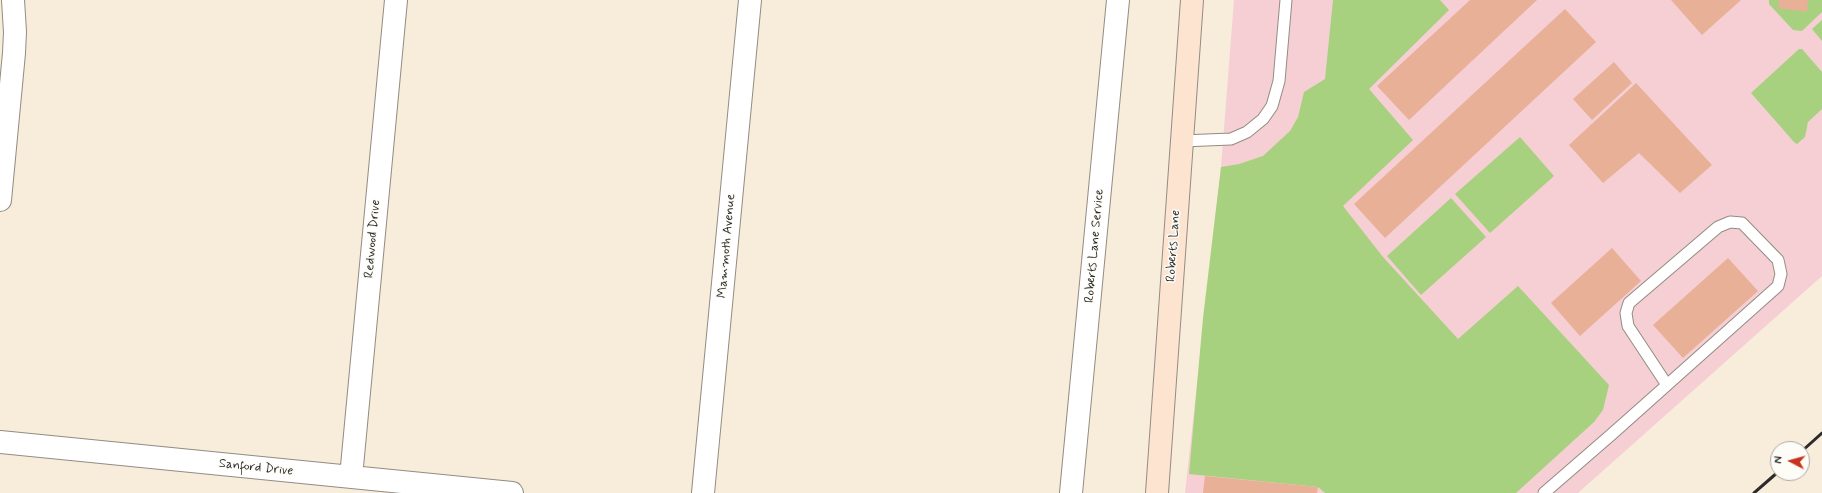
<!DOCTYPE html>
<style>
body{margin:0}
#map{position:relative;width:1822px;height:493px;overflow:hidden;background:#f8ecda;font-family:Mynerve,sans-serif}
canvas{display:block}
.north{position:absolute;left:1770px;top:441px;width:40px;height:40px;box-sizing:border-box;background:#fdfcf7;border:1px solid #a9a8a5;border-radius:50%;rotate:276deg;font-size:11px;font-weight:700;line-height:16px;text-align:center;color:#2b2b2b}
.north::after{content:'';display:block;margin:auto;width:14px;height:18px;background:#c8321e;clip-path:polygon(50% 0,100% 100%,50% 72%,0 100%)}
</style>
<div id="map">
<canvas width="1822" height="493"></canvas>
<div class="north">N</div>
</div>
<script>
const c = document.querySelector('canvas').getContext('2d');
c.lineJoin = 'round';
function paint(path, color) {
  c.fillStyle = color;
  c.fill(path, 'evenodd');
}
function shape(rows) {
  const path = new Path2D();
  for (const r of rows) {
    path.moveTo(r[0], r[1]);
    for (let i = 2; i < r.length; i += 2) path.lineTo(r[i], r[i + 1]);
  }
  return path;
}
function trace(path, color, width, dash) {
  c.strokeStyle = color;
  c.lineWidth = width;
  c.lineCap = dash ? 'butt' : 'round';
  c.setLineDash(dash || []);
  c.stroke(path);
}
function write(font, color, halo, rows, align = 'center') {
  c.font = font + ' Mynerve,sans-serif';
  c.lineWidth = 3;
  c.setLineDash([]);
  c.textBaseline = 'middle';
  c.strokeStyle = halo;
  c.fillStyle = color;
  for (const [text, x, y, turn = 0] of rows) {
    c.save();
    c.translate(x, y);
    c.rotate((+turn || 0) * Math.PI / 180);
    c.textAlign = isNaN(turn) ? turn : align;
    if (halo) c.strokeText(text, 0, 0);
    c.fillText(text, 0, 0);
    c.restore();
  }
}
const built = shape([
 [1234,0,1822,0,1822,276,1578,493,1185,493,1221,167]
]);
const green = shape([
 [1333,0,1440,0,1449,10,1369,89,1413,140,1343,206,1383,257,1458,339,1518,286,1609,385,1603,410,1594,422,1516,493,1325,493,1318,487,1189,474,1203,318,1221,167,1239,164,1263,156,1290,131,1298,117,1304,92,1325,79],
 [1769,0,1822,0,1822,12,1802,31,1793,30,1769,4],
 [1822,20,1822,41,1812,29],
 [1799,49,1802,49,1822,72,1822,109,1808,122,1805,137,1797,144,1794,142,1751,93],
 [1520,137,1554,176,1490,233,1455,194],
 [1451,198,1486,237,1421,295,1387,256]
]);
const building = shape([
 [1470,0,1537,0,1409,120,1377,86],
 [1671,0,1741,0,1702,35],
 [1779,0,1808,0,1807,12,1778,8],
 [1565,9,1596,42,1385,238,1354,204],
 [1614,62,1632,83,1592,120,1573,99],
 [1636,83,1712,165,1680,193,1639,153,1603,183,1569,145],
 [1612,248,1641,281,1580,336,1551,303],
 [1728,258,1758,291,1683,358,1653,325],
 [1205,476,1318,487,1317,493,1203,493]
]);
const lane = shape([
 [1182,141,1231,139,1247,132,1263,119,1272,106,1279,81,1286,0],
 [1544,493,1612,434,1667,385,1778,286,1781,274,1778,260,1742,223,1730,222,1718,227,1629,303,1626,313,1628,326,1667,385]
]);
const street = shape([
 [0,200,14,53,15,32,13,0],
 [0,442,512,493],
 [351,477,396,0],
 [703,493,750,0],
 [1071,493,1118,0]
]);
const secondary = shape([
 [1157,493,1192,0]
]);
const rail = shape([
 [1802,451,1822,433],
 [1754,493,1778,472]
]);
const streetNames = [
 ["Redwood Drive",373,239,-85],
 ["Mammoth Avenue",727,246,-85],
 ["Roberts Lane Service",1095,246,-85],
 ["Roberts Lane",1174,246,-86],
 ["Sanford Drive",256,468,6]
];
paint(built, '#f6cfd5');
paint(green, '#a7d17e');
paint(building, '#e8b097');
trace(lane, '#928c82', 13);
trace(street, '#928c82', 24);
trace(secondary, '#928c82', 24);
trace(lane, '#fff', 11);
trace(street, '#fff', 22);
trace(secondary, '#fde4d1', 22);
trace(rail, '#2b2b2b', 3);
write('13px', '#2b2b2b', '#fdfcf7', streetNames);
</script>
